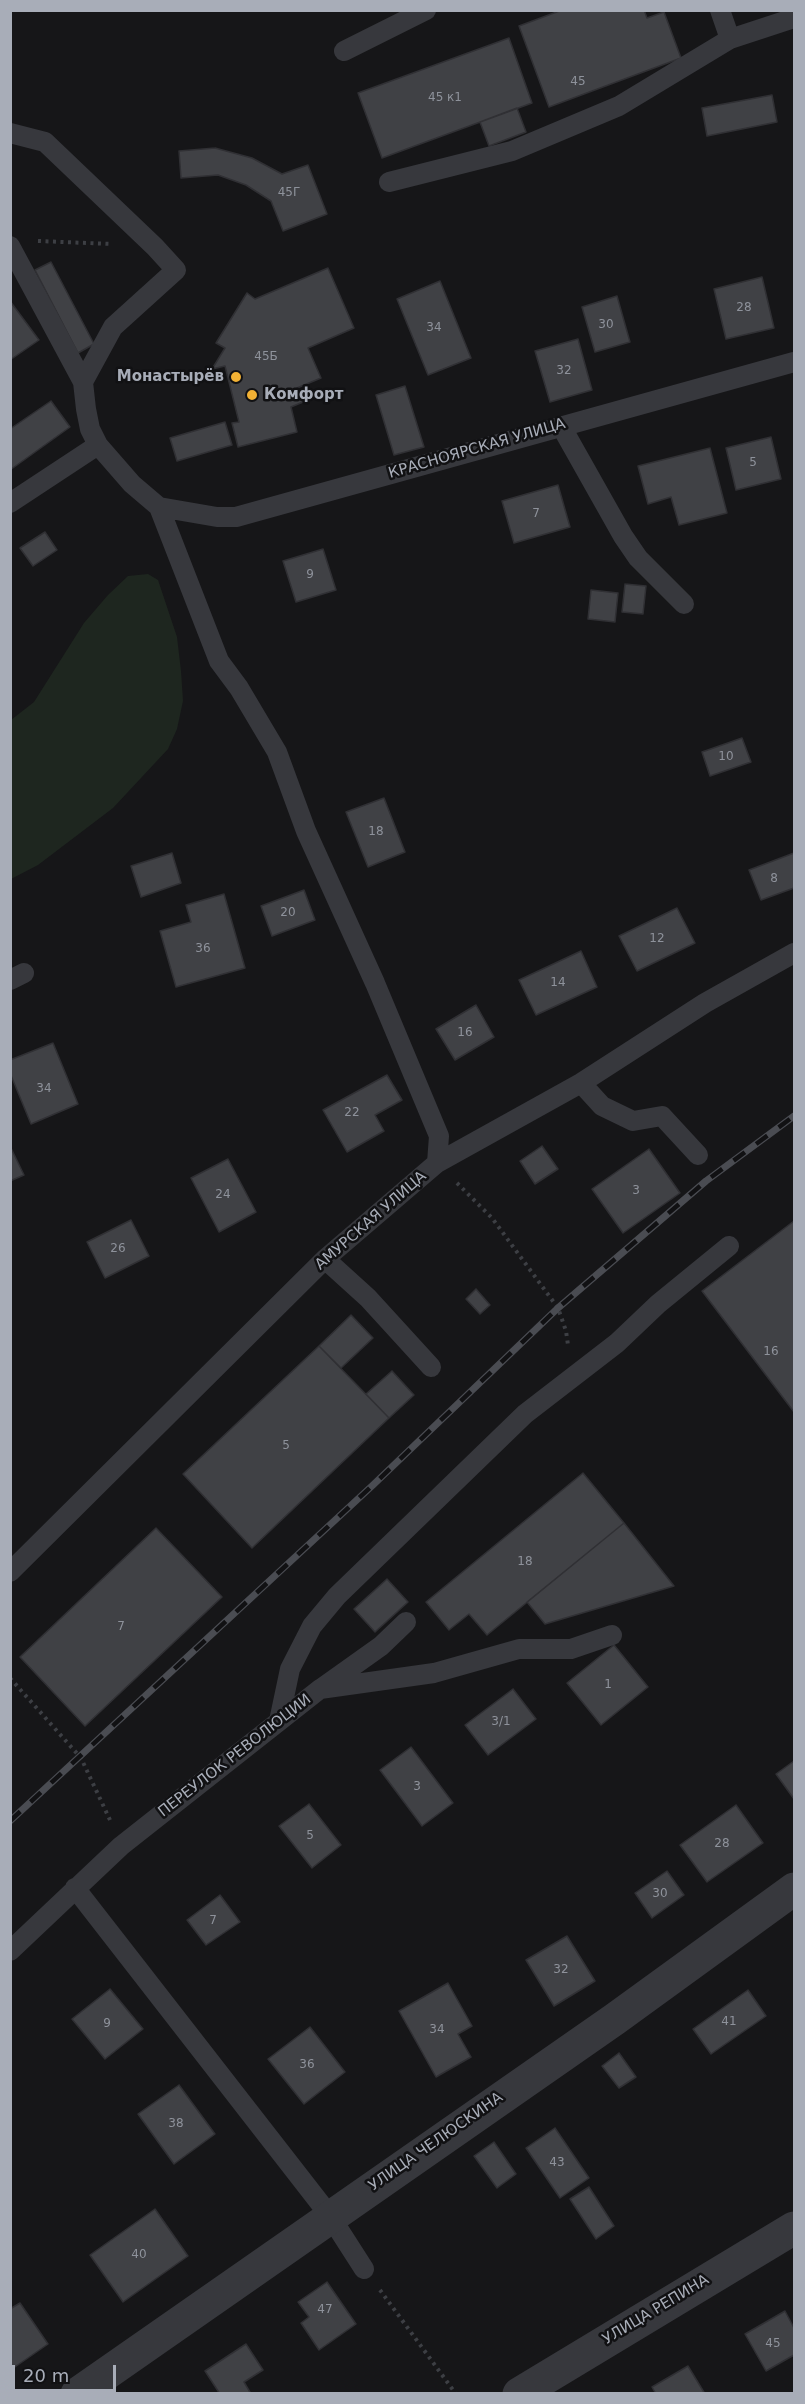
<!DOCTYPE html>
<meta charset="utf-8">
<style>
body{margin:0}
#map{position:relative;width:805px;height:2404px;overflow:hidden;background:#161618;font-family:"DejaVu Sans",sans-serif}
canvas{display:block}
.frame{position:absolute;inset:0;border:12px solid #a8adb8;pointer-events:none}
.scale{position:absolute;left:12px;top:2365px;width:104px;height:27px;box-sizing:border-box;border:3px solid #a8adb8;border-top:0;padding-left:8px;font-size:18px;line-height:21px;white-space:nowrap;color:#a8adb8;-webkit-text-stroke:4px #111113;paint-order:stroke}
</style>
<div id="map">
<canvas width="805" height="2404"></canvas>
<div class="frame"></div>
<div class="scale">20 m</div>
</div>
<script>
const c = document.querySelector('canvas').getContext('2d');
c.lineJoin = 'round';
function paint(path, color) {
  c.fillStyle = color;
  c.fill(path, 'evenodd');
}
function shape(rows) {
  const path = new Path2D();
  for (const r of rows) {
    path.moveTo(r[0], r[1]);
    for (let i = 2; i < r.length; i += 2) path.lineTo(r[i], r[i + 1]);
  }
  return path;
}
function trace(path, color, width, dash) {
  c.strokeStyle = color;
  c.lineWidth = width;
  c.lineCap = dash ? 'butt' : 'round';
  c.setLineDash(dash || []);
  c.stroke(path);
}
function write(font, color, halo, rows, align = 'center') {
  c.font = font + ' "DejaVu Sans",sans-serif';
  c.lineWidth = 5;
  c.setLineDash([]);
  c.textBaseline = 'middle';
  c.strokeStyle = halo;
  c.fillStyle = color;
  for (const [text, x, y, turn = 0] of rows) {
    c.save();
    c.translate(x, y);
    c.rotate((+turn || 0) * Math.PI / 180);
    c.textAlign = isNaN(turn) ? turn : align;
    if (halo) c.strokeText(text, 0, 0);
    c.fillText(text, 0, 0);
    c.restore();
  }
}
const green = shape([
 [148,574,158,580,177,637,181,671,183,701,177,729,168,749,113,808,38,865,11,879,11,720,34,702,84,623,108,595,128,576]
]);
const building = shape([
 [562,10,644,10,647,18,664,12,681,58,549,107,519,26,562,10],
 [509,38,532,103,382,158,358,93,509,38],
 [772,95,777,122,707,136,702,108,772,95],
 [517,108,526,132,489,146,480,122,517,108],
 [215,148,252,158,282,174,308,165,327,214,283,231,271,201,246,185,218,175,181,178,179,151,215,148],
 [51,262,94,344,78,353,35,270,51,262],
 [328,268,354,328,308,348,321,378,297,388,303,402,291,407,297,432,238,447,232,423,239,422,225,366,212,369,225,348,216,343,247,293,255,299,328,268],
 [762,277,774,328,726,339,714,289,762,277],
 [440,281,471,358,428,375,397,299,440,281],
 [617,296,630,342,595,352,582,307,617,296],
 [10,301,39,340,10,360,10,301],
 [578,339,592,390,550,402,535,351,578,339],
 [405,386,424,447,394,455,376,395,405,386],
 [51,401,70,427,10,470,10,429,51,401],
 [225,422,232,445,177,461,170,438,225,422],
 [771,437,781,479,736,490,726,448,771,437],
 [710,448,727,513,679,525,671,497,648,504,638,466,710,448],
 [558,485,570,527,514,543,502,501,558,485],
 [45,532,57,550,33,566,20,548,45,532],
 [323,549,336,590,296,602,283,561,323,549],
 [625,584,646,586,643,614,622,612,625,584],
 [591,590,618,593,615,622,588,619,591,590],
 [742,738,751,762,710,776,702,752,742,738],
 [384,798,405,852,368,867,346,812,384,798],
 [172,853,181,883,141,897,131,866,172,853],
 [794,853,794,888,761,900,749,870,794,853],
 [304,890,315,920,272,936,261,906,304,890],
 [224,894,245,968,176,987,160,931,191,922,186,905,224,894],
 [677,908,695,943,637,971,619,936,677,908],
 [581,951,597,987,536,1015,519,980,581,951],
 [476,1005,494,1037,455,1060,436,1029,476,1005],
 [53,1043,78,1104,31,1124,10,1073,10,1060,53,1043],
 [387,1075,402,1100,375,1115,384,1131,347,1152,323,1110,387,1075],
 [10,1146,24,1175,10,1181,10,1146],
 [542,1146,558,1169,535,1184,520,1161,542,1146],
 [649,1149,680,1193,623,1233,592,1189,649,1149],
 [228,1159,256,1212,219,1232,191,1178,228,1159],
 [131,1220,149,1256,105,1278,87,1242,131,1220],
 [794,1221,794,1412,702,1291,794,1221],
 [476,1289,490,1305,480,1314,466,1299,476,1289],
 [351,1315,373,1338,341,1368,319,1346,351,1315],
 [319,1346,389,1418,252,1548,183,1474,319,1346],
 [392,1371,414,1395,389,1418,366,1394,392,1371],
 [583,1473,624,1523,487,1635,469,1614,449,1630,426,1602,583,1473],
 [624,1523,674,1586,545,1624,527,1602,624,1523],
 [156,1528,222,1597,85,1726,20,1657,156,1528],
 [387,1579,408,1602,375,1632,354,1609,387,1579],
 [614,1645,648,1687,601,1725,567,1683,614,1645],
 [513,1689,536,1719,488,1755,465,1725,513,1689],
 [411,1747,453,1803,422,1826,380,1770,411,1747],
 [794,1761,794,1799,776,1774,794,1761],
 [309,1804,341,1845,312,1868,279,1826,309,1804],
 [736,1805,763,1843,707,1882,680,1845,736,1805],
 [667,1871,684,1895,652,1918,635,1893,667,1871],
 [220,1895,240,1922,206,1945,187,1920,220,1895],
 [567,1936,595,1981,554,2006,526,1960,567,1936],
 [448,1983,472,2026,458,2034,471,2057,436,2077,399,2011,448,1983],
 [110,1989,143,2029,105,2059,72,2019,110,1989],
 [748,1990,766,2016,711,2054,693,2029,748,1990],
 [310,2027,345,2072,304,2104,268,2059,310,2027],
 [619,2053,636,2077,619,2088,602,2066,619,2053],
 [179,2085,215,2134,174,2164,138,2114,179,2085],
 [555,2128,589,2178,560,2198,526,2148,555,2128],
 [494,2142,516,2174,497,2188,474,2156,494,2142],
 [589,2187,614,2226,596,2239,570,2199,589,2187],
 [155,2209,188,2256,123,2302,90,2255,155,2209],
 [327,2282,356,2324,319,2350,301,2323,309,2317,298,2302,327,2282],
 [20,2303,48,2344,12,2369,10,2366,10,2309,20,2303],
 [785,2311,794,2328,794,2355,766,2371,745,2334,785,2311],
 [246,2344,263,2370,244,2382,251,2394,220,2394,205,2371,246,2344],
 [688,2366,705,2394,656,2394,652,2387,688,2366]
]);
const path = shape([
 [38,241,112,244],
 [457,1183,492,1218,558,1308,566,1331,568,1345],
 [10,1678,81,1758,110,1820],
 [380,2290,456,2394]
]);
const lane = shape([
 [720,10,730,39],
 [344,51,426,10],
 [10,133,45,142,155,247,176,270,113,327,83,382],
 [389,182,512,151,619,106,730,39,794,18],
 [10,246,83,382,86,409,90,429,98,445,132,484,159,507,219,661,239,688,277,752,306,831,375,983,439,1136,437,1163],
 [561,426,623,536,638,558,684,604],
 [10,503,98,445],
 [159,507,217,517,236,517,794,362],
 [10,980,24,973],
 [581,1083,602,1106,633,1121,662,1116,698,1155],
 [325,1259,368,1298,431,1367],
 [10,1572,325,1259,437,1163,581,1083,705,1003,794,953],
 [322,1688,381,1646,406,1622],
 [279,1721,290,1669,312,1626,337,1596,525,1414,617,1343,658,1304,729,1246],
 [75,1888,330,2216,364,2269],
 [10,1951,121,1846,320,1689,434,1673,519,1649,571,1649,612,1635]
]);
const street = shape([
 [77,2394,615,2019,794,1889],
 [519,2394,794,2228]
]);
const rail = shape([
 [10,1821,373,1485,558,1308,706,1181,794,1116]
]);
const markers = [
 [236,377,6,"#f2b134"],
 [252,395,6,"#f2b134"]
];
const numberNames = [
 ["45",578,82],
 ["45 к1",445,98],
 ["45Г",289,193],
 ["28",744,308],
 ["30",606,325],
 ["34",434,328],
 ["45Б",266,357],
 ["32",564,371],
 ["5",753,463],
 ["7",536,514],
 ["9",310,575],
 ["10",726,757],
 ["18",376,832],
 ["8",774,879],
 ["20",288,913],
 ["12",657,939],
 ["36",203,949],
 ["14",558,983],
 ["16",465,1033],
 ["34",44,1089],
 ["22",352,1113],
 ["3",636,1191],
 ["24",223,1195],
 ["26",118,1249],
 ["16",771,1352],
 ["5",286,1446],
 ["18",525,1562],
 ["7",121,1627],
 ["1",608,1685],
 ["3/1",501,1722],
 ["3",417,1787],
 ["5",310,1836],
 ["28",722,1844],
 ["30",660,1894],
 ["7",213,1921],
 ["32",561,1970],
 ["41",729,2022],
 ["9",107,2024],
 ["34",437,2030],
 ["36",307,2065],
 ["38",176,2124],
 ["43",557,2163],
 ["40",139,2255],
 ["47",325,2310],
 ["45",773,2344]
];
const poiNames = [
 ["Монастырёв",224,377],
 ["Комфорт",264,395,"left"]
];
const streetNames = [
 ["КРАСНОЯРСКАЯ УЛИЦА",477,449,-16],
 ["АМУРСКАЯ УЛИЦА",371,1221,-41],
 ["ПЕРЕУЛОК РЕВОЛЮЦИИ",235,1756,-38],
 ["УЛИЦА ЧЕЛЮСКИНА",436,2142,-35],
 ["УЛИЦА РЕПИНА",656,2310,-31]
];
paint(green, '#1e261f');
paint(building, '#404145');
trace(building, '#303034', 1.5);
trace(path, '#3d3f44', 4, [3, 4.5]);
trace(lane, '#37383d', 20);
trace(street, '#37383d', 33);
trace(rail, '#4a4c52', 7);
trace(rail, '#111113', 4.5, [14]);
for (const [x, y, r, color] of markers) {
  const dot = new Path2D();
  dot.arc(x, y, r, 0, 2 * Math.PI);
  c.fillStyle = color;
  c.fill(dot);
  trace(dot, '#111113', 2);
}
write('12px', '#8e929b', null, numberNames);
write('bold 15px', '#a8adb8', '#111113', poiNames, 'right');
write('15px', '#a8adb8', '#111113', streetNames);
</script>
